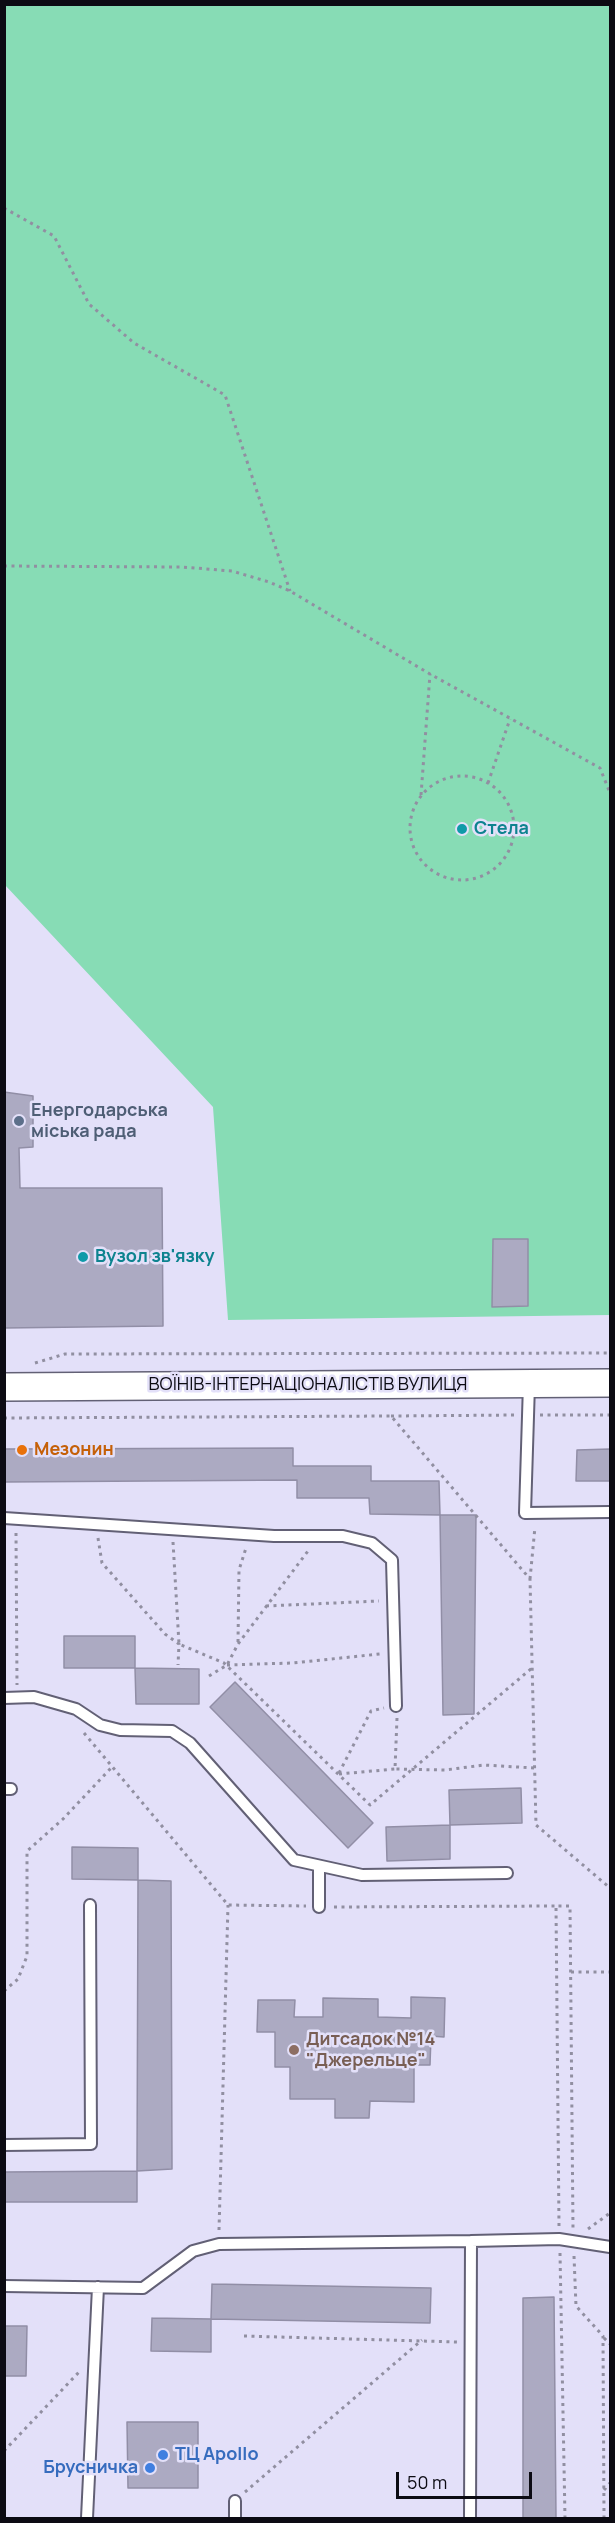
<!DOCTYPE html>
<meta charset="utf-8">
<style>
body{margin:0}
#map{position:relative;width:615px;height:2523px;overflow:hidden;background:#e3e0f9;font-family:Manrope,sans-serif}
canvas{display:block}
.frame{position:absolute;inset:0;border:6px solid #0c0b13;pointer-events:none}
.scale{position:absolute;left:396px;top:2472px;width:136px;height:27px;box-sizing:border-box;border:3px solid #0c0b13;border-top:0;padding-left:8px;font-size:18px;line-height:21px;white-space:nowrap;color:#0c0b13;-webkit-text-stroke:4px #e3e0f9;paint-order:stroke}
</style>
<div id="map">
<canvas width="615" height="2523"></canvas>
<div class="frame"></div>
<div class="scale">50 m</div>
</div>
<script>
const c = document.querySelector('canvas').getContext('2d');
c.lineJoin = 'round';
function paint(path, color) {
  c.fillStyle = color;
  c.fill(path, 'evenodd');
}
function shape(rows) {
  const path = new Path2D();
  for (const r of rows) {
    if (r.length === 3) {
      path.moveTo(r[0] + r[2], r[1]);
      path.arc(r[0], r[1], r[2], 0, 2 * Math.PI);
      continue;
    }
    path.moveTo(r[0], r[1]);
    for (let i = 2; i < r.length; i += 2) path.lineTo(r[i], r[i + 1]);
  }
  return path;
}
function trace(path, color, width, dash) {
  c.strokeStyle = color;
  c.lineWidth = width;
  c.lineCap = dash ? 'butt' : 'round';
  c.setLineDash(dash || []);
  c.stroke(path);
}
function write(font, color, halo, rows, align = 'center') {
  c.font = font + ' Manrope,sans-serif';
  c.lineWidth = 5;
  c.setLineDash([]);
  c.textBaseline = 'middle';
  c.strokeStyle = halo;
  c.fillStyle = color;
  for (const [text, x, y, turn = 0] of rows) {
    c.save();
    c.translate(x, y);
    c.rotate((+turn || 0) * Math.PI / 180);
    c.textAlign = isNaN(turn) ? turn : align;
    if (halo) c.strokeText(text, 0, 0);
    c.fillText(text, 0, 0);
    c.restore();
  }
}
const green = shape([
 [5,5,610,5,610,1315,228,1320,213,1107,5,885]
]);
const building = shape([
 [4,1092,33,1096,33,1147,19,1148,20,1188,162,1188,163,1326,4,1328,4,1092],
 [493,1239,528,1239,528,1306,492,1307,493,1239],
 [293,1448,293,1466,371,1466,371,1481,439,1481,440,1515,370,1514,369,1498,297,1498,297,1480,4,1482,4,1449,293,1448],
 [610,1449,610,1481,576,1481,577,1450,610,1449],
 [440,1515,476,1515,474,1714,443,1715,440,1515],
 [64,1636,135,1636,135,1668,64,1668,64,1636],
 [135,1668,199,1669,199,1704,136,1704,135,1668],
 [235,1682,373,1823,348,1848,210,1707,235,1682],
 [521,1788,522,1823,450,1825,449,1790,521,1788],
 [450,1825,450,1859,387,1861,386,1827,450,1825],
 [72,1847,138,1848,138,1880,72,1879,72,1847],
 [138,1880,171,1881,172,2169,137,2171,138,1880],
 [411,1997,445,1998,444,2037,431,2036,430,2065,414,2065,414,2102,370,2101,369,2118,335,2118,335,2099,290,2099,290,2067,275,2067,275,2032,257,2032,258,2000,295,2000,294,2017,323,2017,323,1998,378,1999,378,2017,411,2018,411,1997],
 [137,2171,137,2202,4,2202,4,2172,137,2171],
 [212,2284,431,2288,430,2323,211,2319,212,2284],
 [554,2297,556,2518,523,2518,523,2298,554,2297],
 [152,2318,211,2319,211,2352,151,2351,152,2318],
 [4,2326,27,2326,26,2376,4,2376,4,2326],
 [127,2422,198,2422,198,2488,128,2488,127,2422]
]);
const path = shape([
 [4,208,54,236,89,304,134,343,225,395,290,591],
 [4,566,182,567,232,571,269,582,290,591,430,674,600,768,610,793],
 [462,828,52],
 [488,783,510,719],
 [421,795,430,674],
 [35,1363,65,1354,610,1353],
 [540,1415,610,1415],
 [391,1416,516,1415],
 [4,1418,391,1416,530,1579,536,1825,610,1888],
 [16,1533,17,1685],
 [98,1538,102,1563,165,1634,179,1644,178,1665],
 [173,1542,179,1644,224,1663,370,1805,532,1668],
 [530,1579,535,1527],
 [266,1606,379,1601],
 [238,1642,239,1570,246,1548],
 [227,1665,292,1663,380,1654],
 [209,1676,227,1665,238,1644,308,1551],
 [397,1718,395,1769,445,1770,484,1765,534,1768],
 [84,1733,228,1905,306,1906],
 [339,1773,371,1711,384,1708],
 [339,1774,395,1769],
 [334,1907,555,1906],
 [571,1972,610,1972],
 [4,1991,18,1979,27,1956,27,1851,63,1819,112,1767],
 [559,2226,556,1906,570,1906,573,2228],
 [588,2229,610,2213],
 [219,2230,228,1905],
 [560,2253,565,2518],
 [574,2256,576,2306,603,2336,604,2518],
 [244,2336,458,2342],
 [604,2338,610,2344],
 [4,2451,79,2372],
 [604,2490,610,2483],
 [245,2492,422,2340]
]);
const service = shape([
 [529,1384,525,1513,610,1512],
 [4,1518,274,1536,343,1536,372,1543,392,1560,396,1706],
 [4,1698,34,1697,76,1709,100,1725,120,1730,172,1731,190,1743,294,1860,362,1875,507,1873],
 [4,1789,11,1789],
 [319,1907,319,1866],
 [4,2145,91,2144,90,1905],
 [4,2286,143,2288,193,2251,219,2244,471,2241],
 [235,2501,235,2518],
 [87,2518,98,2287],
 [470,2518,471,2241,559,2239,610,2247]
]);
const tertiary = shape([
 [4,1387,610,1383]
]);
const markers = [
 [462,829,6,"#0f9aa8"],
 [19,1121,6,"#5c6f8a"],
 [83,1257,6,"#0f9aa8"],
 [22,1450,6,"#e8710a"],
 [294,2050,6,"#8d6e63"],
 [163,2455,6,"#3f7fe0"],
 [150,2468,6,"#3f7fe0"]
];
const cultureNames = [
 ["Стела",474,829],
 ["Вузол зв'язку",95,1257]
];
const serviceNames = [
 ["Енергодарська",31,1111],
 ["міська рада",31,1132]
];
const streetNames = [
 ["ВОЇНІВ-ІНТЕРНАЦІОНАЛІСТІВ ВУЛИЦЯ",308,1385]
];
const foodNames = [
 ["Мезонин",34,1450]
];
const educationNames = [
 ["Дитсадок №14",306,2040],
 ["\"Джерельце\"",306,2061]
];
const shopNames = [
 ["ТЦ Apollo",175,2455],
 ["Брусничка",138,2468,"right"]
];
paint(green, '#87dcb5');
paint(building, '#acaac2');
trace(building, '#918ea6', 1.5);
trace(service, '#626075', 14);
trace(tertiary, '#626075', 30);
trace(path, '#918fa1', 3, [3, 4.5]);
trace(service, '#fff', 10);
trace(tertiary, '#fff', 27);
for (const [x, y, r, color] of markers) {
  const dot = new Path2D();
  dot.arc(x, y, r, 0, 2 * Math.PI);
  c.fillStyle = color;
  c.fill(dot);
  trace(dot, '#e3e0f9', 2);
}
write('bold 18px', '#0d838f', '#e3e0f9', cultureNames, 'left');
write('bold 18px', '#4e5e75', '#e3e0f9', serviceNames, 'left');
write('18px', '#0c0b13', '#e3e0f9', streetNames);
write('bold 18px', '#c56008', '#e3e0f9', foodNames, 'left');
write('bold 18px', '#785e54', '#e3e0f9', educationNames, 'left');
write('bold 18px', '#366cbe', '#e3e0f9', shopNames, 'left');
</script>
